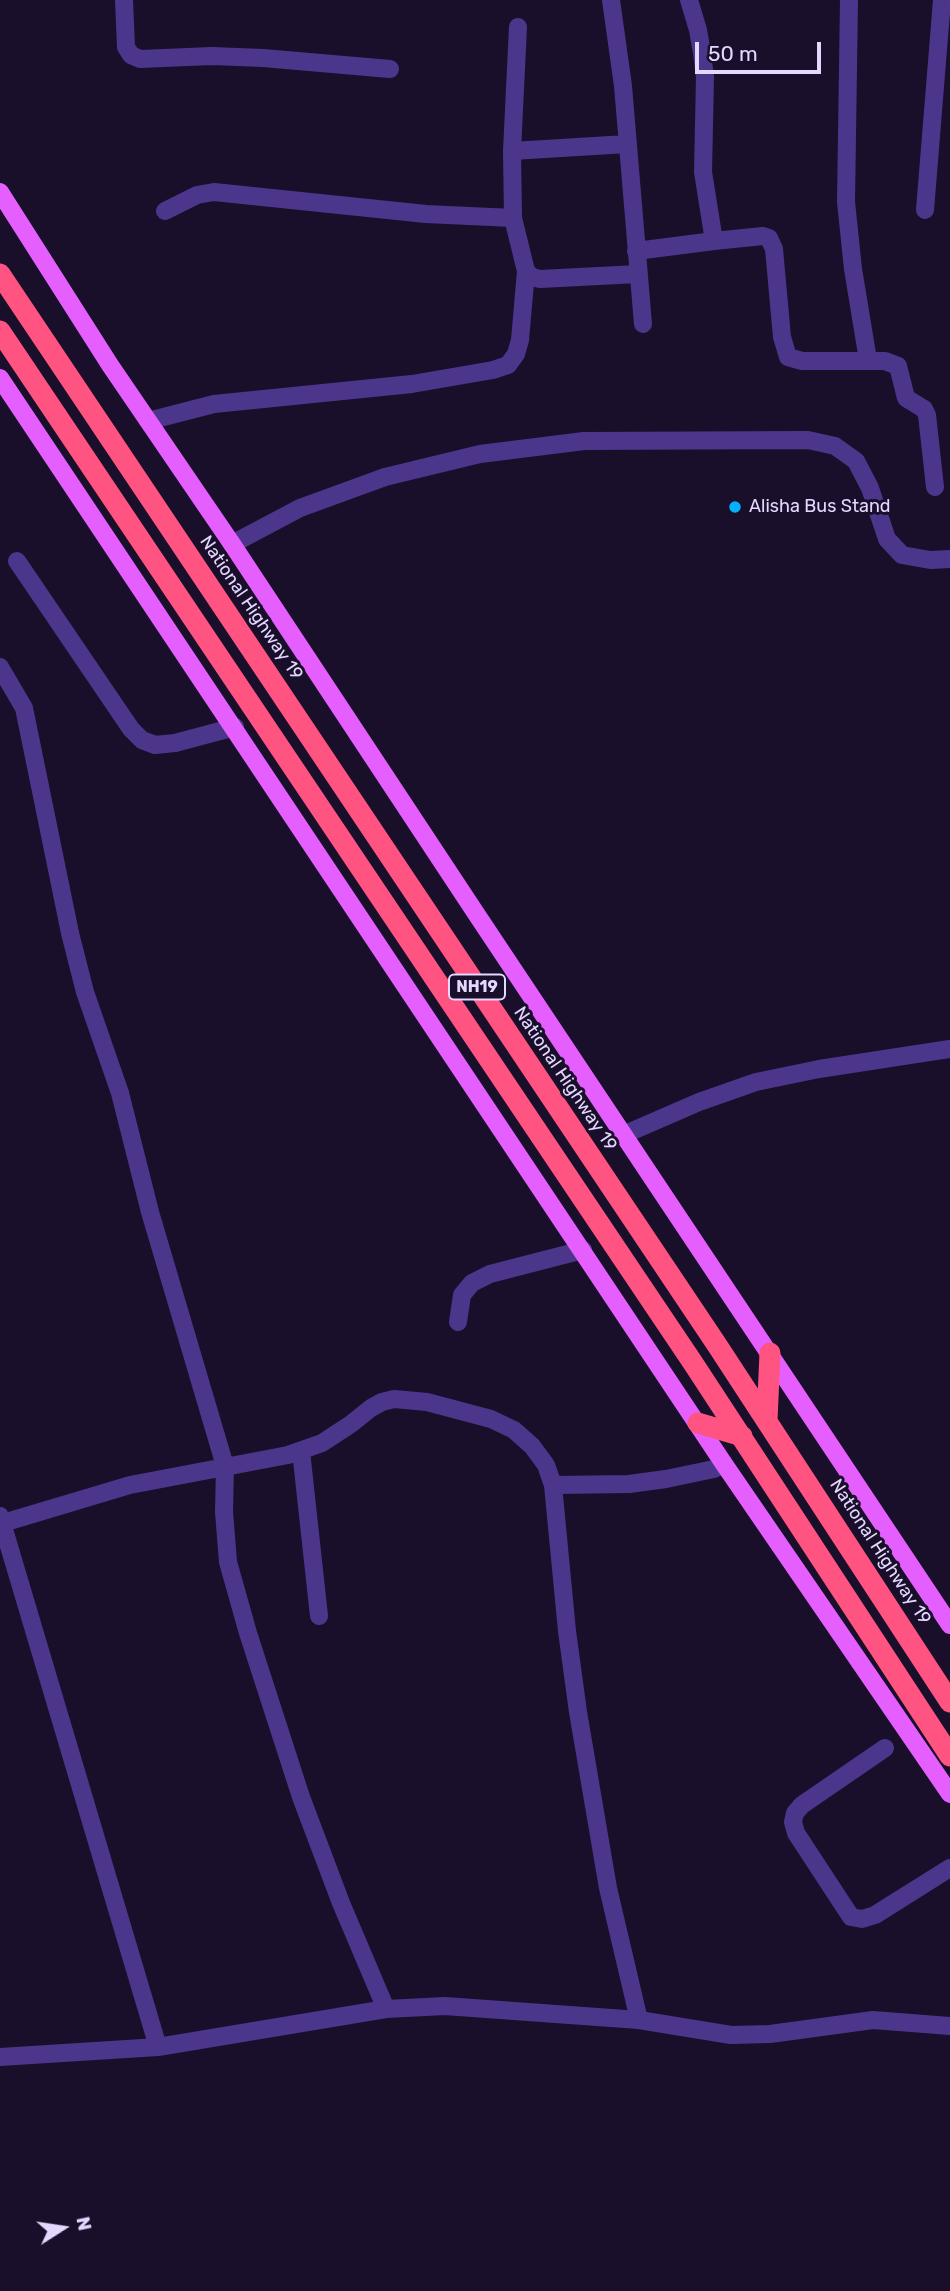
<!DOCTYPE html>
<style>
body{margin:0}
#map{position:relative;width:950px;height:2291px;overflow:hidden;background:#190f2a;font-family:Rubik,sans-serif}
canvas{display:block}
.north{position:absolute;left:28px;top:2193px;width:70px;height:70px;-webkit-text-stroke:5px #190f2a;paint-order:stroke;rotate:78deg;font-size:19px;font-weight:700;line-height:28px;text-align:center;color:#e4d8ff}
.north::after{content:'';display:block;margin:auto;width:24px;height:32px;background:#e4d8ff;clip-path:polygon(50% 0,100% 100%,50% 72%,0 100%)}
.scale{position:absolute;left:695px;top:42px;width:126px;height:32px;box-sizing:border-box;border:4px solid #e4d8ff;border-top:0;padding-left:9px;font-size:21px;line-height:24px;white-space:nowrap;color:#e4d8ff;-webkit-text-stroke:5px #190f2a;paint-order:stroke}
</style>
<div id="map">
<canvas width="950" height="2291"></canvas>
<div class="north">N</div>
<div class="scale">50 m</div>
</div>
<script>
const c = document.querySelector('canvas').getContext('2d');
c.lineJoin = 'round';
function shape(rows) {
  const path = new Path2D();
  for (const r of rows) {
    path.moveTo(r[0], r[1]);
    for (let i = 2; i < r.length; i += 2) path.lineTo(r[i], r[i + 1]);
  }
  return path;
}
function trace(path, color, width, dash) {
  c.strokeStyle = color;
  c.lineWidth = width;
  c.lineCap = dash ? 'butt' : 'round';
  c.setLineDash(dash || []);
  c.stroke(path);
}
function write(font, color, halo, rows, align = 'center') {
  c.font = font + ' Rubik,sans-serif';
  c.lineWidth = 6;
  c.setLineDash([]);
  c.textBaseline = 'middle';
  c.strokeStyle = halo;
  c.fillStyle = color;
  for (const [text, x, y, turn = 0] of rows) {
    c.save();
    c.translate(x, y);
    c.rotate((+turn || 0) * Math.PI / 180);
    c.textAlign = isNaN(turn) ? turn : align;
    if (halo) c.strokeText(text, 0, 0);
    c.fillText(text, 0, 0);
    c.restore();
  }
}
const minor = shape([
 [124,0,126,47,131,55,140,59,212,56,263,58,390,69],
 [611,0,623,86,643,324],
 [689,0,698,30,702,53,705,77,703,172,714,241],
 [849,0,846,202,853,269,868,360],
 [518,27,512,151,513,218,526,271,532,277,540,279,638,274],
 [512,151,627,144],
 [925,210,942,0],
 [165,211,197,195,214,192,426,214,513,218],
 [636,251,714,241,763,236,769,238,774,249,782,337,788,357,802,361,885,361,898,366,906,398,924,409,927,415,935,487],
 [148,421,214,404,412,384,493,370,508,365,516,354,520,340,526,271],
 [232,544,300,508,385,477,480,454,584,441,808,440,835,446,856,461,870,488,887,539,902,555,930,560,950,559],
 [17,561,131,729,142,740,155,745,175,743,235,727],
 [0,667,24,708,70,933,85,992,120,1093,150,1212,225,1466,224,1512,228,1562,248,1633,301,1797,341,1903,386,2009],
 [623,1135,699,1102,756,1082,819,1069,950,1049],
 [458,1322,462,1295,472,1283,490,1274,583,1250],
 [301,1451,319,1616],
 [553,1485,629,1484,666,1479,714,1469,724,1464],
 [0,1516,158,2047],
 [0,1524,130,1485,288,1455,322,1443,351,1424,371,1408,382,1402,394,1399,427,1402,491,1419,514,1430,532,1446,546,1465,553,1485,567,1631,578,1712,608,1888,639,2020],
 [885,1748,802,1805,795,1813,793,1822,796,1833,851,1917,862,1919,875,1915,950,1868],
 [0,2057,158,2047,386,2009,445,2006,639,2020,731,2035,770,2034,873,2020,950,2026]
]);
const major = shape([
 [0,192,110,365,232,544,479,918,950,1625],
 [0,378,724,1464,950,1794]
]);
const highway = shape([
 [0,274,717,1345,950,1702],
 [0,331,693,1363,950,1756],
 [767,1420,770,1353],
 [698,1423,742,1436]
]);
const markers = [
 [735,507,7,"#04b1ff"]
];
const shields = [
 [477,987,56]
];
const shieldNames = [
 ["NH19",477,987]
];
const poiNames = [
 ["Alisha Bus Stand",749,507]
];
const streetNames = [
 ["National Highway 19",251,608,56],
 ["National Highway 19",565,1079,56],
 ["National Highway 19",880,1552,57]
];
trace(minor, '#4c368c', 18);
trace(major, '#e55fff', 18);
trace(highway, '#ff5381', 21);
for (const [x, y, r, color] of markers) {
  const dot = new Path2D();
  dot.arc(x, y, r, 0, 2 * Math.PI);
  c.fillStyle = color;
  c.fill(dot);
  trace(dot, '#190f2a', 2.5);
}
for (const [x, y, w] of shields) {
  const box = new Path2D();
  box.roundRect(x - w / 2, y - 12.5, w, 25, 5);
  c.fillStyle = '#190f2a';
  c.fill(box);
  trace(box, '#e4d8ff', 2);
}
write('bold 16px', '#e4d8ff', null, shieldNames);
write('18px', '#e4d8ff', '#190f2a', poiNames, 'left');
write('18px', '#e4d8ff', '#190f2a', streetNames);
</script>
